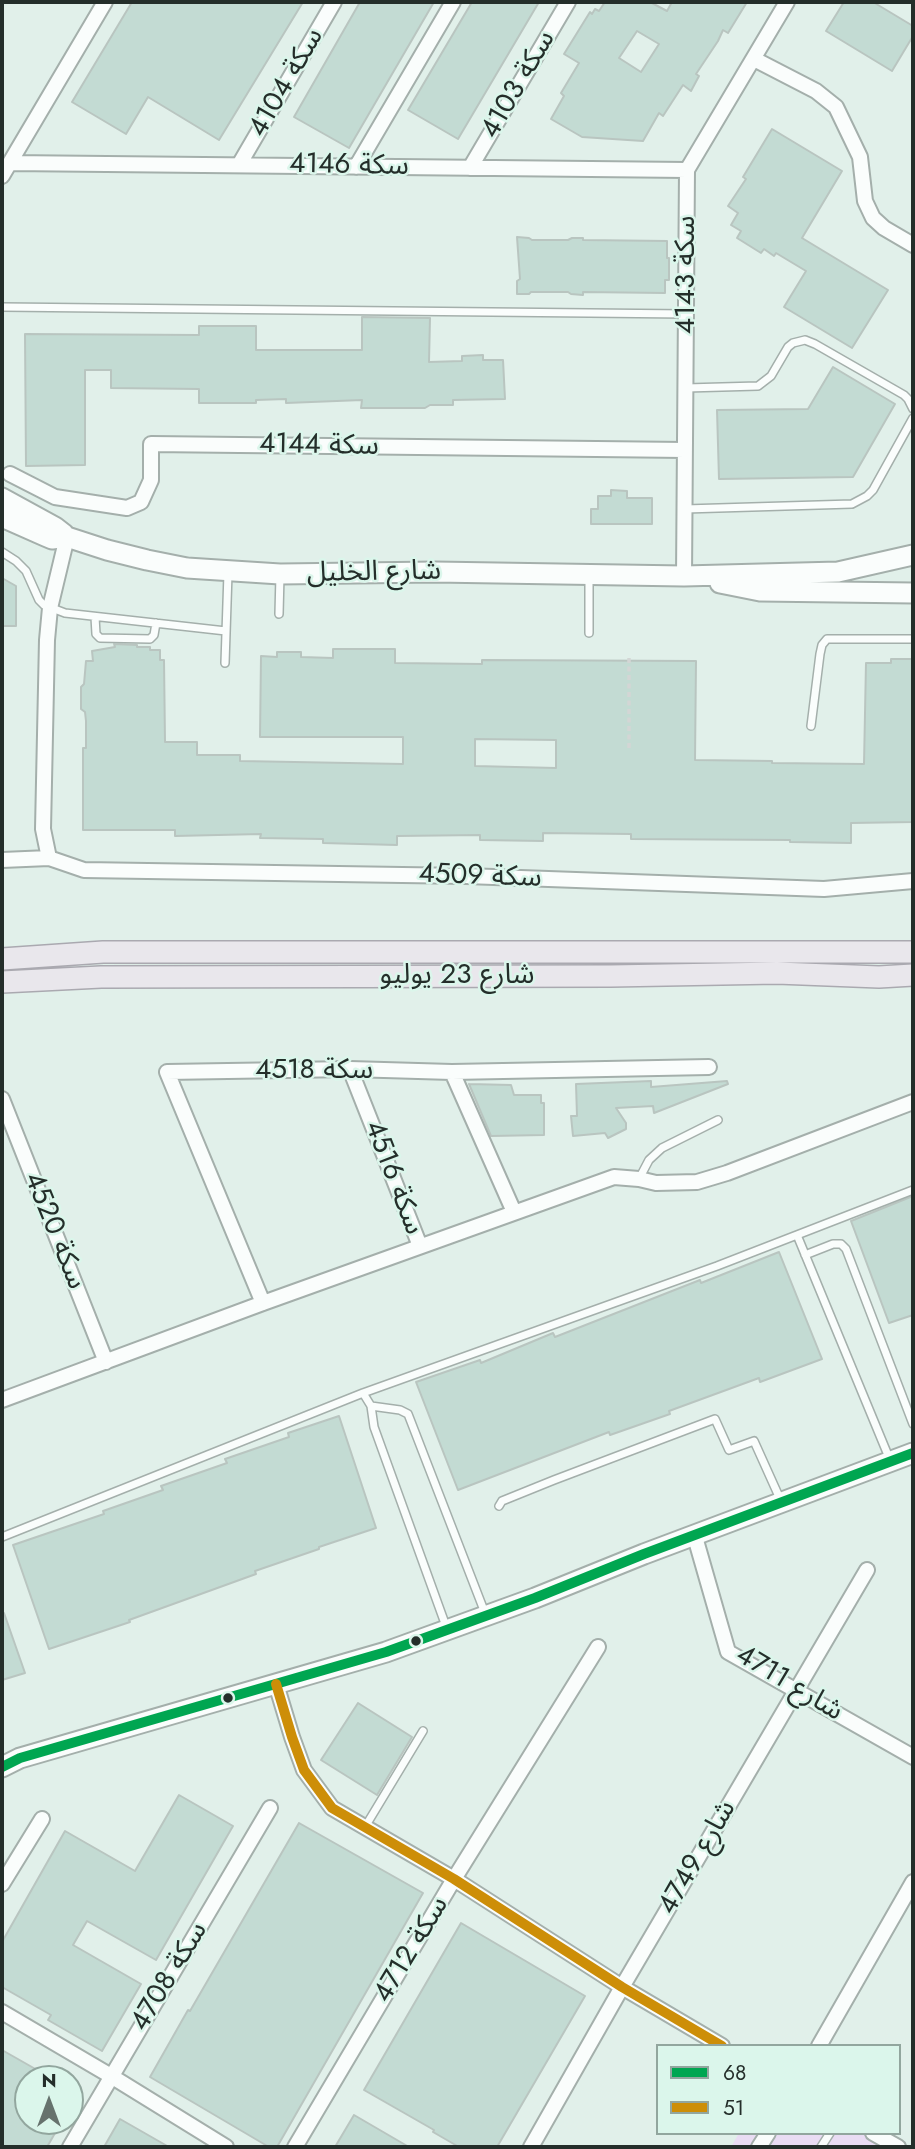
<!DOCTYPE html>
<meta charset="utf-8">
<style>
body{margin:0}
#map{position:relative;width:915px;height:2149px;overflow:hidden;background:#e1f0ea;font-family:Jost,sans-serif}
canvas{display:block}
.frame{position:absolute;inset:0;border:4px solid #242e2a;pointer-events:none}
.legend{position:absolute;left:656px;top:2044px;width:245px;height:91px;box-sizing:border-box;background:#dbf6eb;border:2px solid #92a69e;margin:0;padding:9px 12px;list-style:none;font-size:21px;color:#242e2a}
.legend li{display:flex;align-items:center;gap:14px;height:35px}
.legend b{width:35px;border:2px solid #92a69e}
.north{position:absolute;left:14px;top:2065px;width:70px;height:70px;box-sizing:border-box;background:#dbf6eb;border:2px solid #92a69e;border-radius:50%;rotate:0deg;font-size:19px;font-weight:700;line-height:28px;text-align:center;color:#242e2a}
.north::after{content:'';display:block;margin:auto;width:24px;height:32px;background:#66726d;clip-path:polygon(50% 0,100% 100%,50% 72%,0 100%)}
</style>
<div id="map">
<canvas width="915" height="2149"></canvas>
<div class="frame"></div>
<ul class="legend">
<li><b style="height:9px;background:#00a651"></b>68</li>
<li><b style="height:9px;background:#cd8e08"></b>51</li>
</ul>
<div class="north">N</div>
</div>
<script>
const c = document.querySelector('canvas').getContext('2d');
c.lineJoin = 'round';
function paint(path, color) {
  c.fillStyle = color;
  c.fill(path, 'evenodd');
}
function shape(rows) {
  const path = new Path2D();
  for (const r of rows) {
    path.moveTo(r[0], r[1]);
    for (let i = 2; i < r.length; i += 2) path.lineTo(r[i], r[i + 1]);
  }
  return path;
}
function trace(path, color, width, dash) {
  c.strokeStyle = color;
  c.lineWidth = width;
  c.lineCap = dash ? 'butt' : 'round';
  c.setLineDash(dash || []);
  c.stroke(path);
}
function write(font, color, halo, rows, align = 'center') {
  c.font = font + ' Jost,"Noto Sans Arabic",sans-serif';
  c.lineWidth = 5;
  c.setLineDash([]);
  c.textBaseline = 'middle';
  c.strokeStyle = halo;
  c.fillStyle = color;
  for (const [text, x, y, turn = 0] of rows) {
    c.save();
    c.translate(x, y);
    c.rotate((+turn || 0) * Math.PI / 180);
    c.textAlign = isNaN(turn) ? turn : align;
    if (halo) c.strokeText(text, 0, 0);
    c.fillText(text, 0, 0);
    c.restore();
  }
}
const green = shape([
 [739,2133,878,2133,893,2147,731,2147]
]);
const building = shape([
 [132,2,303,2,219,140,148,97,126,134,72,102,132,2],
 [360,2,434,2,349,148,294,117,360,2],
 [472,2,539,2,458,139,408,110,472,2],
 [605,2,650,2,667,11,672,2,747,2,728,33,723,30,718,41,696,74,699,76,691,91,683,85,663,116,659,113,643,141,582,137,551,119,564,96,561,93,579,63,564,54,590,12,592,14,595,9,599,11,605,2],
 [637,31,659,44,641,72,619,58,637,31],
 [844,2,873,2,913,26,913,36,892,71,826,31,844,2],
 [772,129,842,171,802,238,888,290,852,348,784,307,806,271,776,253,774,256,764,249,761,253,737,238,741,231,731,225,738,213,728,206,746,179,743,177,772,129],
 [517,237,529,238,532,240,568,240,572,238,583,238,583,240,667,241,667,258,669,258,669,280,665,280,665,293,583,292,583,295,571,294,568,292,531,292,529,294,517,294,517,281,520,279,517,237],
 [362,317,430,318,429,362,462,361,462,356,483,355,483,360,503,360,505,399,453,400,453,405,430,405,425,408,361,408,362,400,286,403,286,399,256,400,256,403,199,403,199,389,111,388,111,370,85,370,85,465,26,466,25,334,199,335,199,326,256,326,256,350,362,350,362,317],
 [833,367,895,404,853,477,719,479,717,410,808,409,833,367],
 [611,490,627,491,627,498,652,498,652,524,591,524,591,509,598,509,598,496,611,496,611,490],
 [2,578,16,586,16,626,2,626,2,578],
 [114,644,137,645,137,647,150,647,150,650,160,650,160,660,164,660,165,742,197,742,197,755,240,755,240,761,403,764,403,737,260,737,261,656,277,657,277,652,301,652,301,657,333,658,333,649,395,649,395,663,482,664,482,660,696,661,695,760,772,761,772,763,864,764,866,663,891,663,891,659,913,659,913,822,851,823,851,843,790,842,790,840,631,839,631,834,543,833,543,841,480,840,480,835,397,836,397,845,323,843,323,839,260,838,261,834,175,836,175,830,83,830,83,748,86,748,86,721,85,712,81,709,81,687,84,684,86,661,93,661,92,651,115,647,114,644],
 [475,739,556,740,556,768,475,766,475,739],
 [651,1081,651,1087,727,1081,728,1084,654,1113,653,1106,616,1108,626,1123,626,1129,608,1138,605,1133,573,1136,571,1116,577,1116,576,1084,651,1081],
 [469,1084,511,1085,514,1095,541,1095,541,1103,544,1103,544,1135,491,1136,469,1084],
 [913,1196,913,1315,889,1323,851,1221,913,1196],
 [779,1252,822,1359,760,1382,759,1378,669,1411,670,1414,610,1435,609,1432,458,1490,416,1382,480,1360,481,1363,553,1333,555,1337,700,1280,701,1283,779,1252],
 [339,1416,376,1528,319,1547,319,1549,255,1571,256,1574,129,1620,130,1622,49,1649,13,1545,104,1514,103,1511,163,1490,161,1486,227,1463,225,1459,289,1437,288,1433,339,1416],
 [2,1613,4,1613,25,1673,2,1680,2,1613],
 [358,1703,412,1737,377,1795,321,1760,358,1703],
 [179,1795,233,1826,156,1960,87,1921,73,1945,141,1984,102,2051,48,2020,51,2015,2,1987,2,1942,65,1831,135,1871,179,1795],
 [299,1823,423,1893,277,2147,269,2147,150,2077,188,2010,190,2011,299,1823],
 [461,1923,585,1996,497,2147,459,2147,433,2132,434,2130,364,2090,461,1923],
 [2,2050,53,2079,28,2079,28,2121,62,2121,47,2147,2,2147,2,2050],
 [354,2115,409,2147,335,2147,354,2115],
 [120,2119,169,2147,104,2147,120,2119]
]);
const path = shape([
 [629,658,629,748]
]);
const lane = shape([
 [2,307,687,314],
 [686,388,758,386,771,376,788,347,793,343,805,340,815,344,904,395,908,399,913,409],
 [685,509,852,504,867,496,873,490,913,418],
 [2,552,16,561,26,571,39,600,44,605,65,613,226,631],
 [589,576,589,633],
 [279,614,280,575],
 [95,617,96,634,100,638,150,639,154,635,156,623],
 [225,663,228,573],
 [811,726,820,654,822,645,827,639,913,639],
 [639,1179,649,1160,662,1148,718,1120],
 [797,1235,890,1460],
 [805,1255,833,1244,841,1244,846,1249,913,1424],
 [363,1393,371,1406,374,1427,447,1629],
 [371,1406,400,1410,408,1414,485,1613],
 [499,1506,502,1501,554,1480,715,1419,729,1450,754,1441,781,1501],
 [2,1537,363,1393,717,1266,913,1190],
 [365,1827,423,1731],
 [821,2147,830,2133]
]);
const street = shape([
 [754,59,816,91,836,107,860,157,865,201,873,218,884,228,913,245],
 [10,163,687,170],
 [239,165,334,2],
 [356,167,453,2],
 [470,168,568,2],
 [2,176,105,2],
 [10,474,55,497,127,508,141,502,151,480,151,444,685,450],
 [684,576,687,170,787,2],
 [49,858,43,829,47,640,50,608,67,537],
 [2,860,49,858,84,870,466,876,824,889,913,881],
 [350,1069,420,1246],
 [452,1072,514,1212],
 [2,1099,106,1362],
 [263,1303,167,1072,350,1069,452,1072,709,1067],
 [2,1400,263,1303,614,1177,639,1179,656,1183,697,1182,727,1173,913,1102],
 [695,1537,728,1652,913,1757],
 [276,1684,292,1737,304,1770,332,1808,454,1879,622,1987,722,2046],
 [2,1884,42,1819],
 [2,2012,111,2076,226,2147],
 [819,2046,913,1882],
 [873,2133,898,2147],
 [70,2147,270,1808],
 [295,2147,454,1879,598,1647],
 [531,2147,622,1987,867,1570],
 [759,2147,768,2133]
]);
const secondary = shape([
 [2,498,55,527,64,534],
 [2,517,45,536,52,539,67,537,107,550,147,560,187,568,280,574,435,572,684,576,838,572,913,555],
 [720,583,760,591,913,593],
 [2,1767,20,1758,386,1652,535,1598,644,1554,913,1453]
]);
const primary = shape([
 [2,959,103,952,913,952],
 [2,982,101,977,611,976,777,973,879,977,913,975]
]);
const bus1 = shape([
 [2,1767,20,1758,386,1652,535,1598,644,1554,913,1453]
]);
const bus2 = shape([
 [276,1684,292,1737,304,1770,332,1808,454,1879,622,1987,722,2046]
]);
const markers = [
 [416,1641,6,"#242e2a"],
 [228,1698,6,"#242e2a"]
];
const streetNames = [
 ["سكة 4104",287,83,-60],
 ["سكة 4103",519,85,-60],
 ["سكة 4146",349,166,1],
 ["سكة 4143",687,275,-90],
 ["سكة 4144",319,446,1],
 ["شارع الخليل",374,573,-1],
 ["سكة 4509",480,877,2],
 ["شارع 23 يوليو",457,976],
 ["سكة 4518",314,1071],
 ["سكة 4516",393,1178,69],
 ["سكة 4520",54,1231,68],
 ["4711 شارع",789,1684,31],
 ["4749 شارع",698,1858,-60],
 ["سكة 4712",412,1950,-59],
 ["سكة 4708",170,1977,-59]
];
paint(green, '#e9dcf3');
paint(building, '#c3dbd3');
trace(building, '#b9c5c0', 2);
trace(lane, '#a4afab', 10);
trace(street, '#a4afab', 18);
trace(secondary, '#a4afab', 23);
trace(primary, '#aaa9b0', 24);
trace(path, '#d3d6d5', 3.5, [5, 3.5]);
trace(lane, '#fafdfc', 7);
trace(street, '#fafdfc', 14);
trace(secondary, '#fafdfc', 19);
trace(primary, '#e9e7ec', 21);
trace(bus1, '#00a651', 10);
trace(bus2, '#cd8e08', 10);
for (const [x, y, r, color] of markers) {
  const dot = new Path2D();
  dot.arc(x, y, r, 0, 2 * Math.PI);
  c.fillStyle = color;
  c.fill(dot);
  trace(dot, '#dbf6eb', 2.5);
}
write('28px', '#242e2a', '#dbf6eb', streetNames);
</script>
